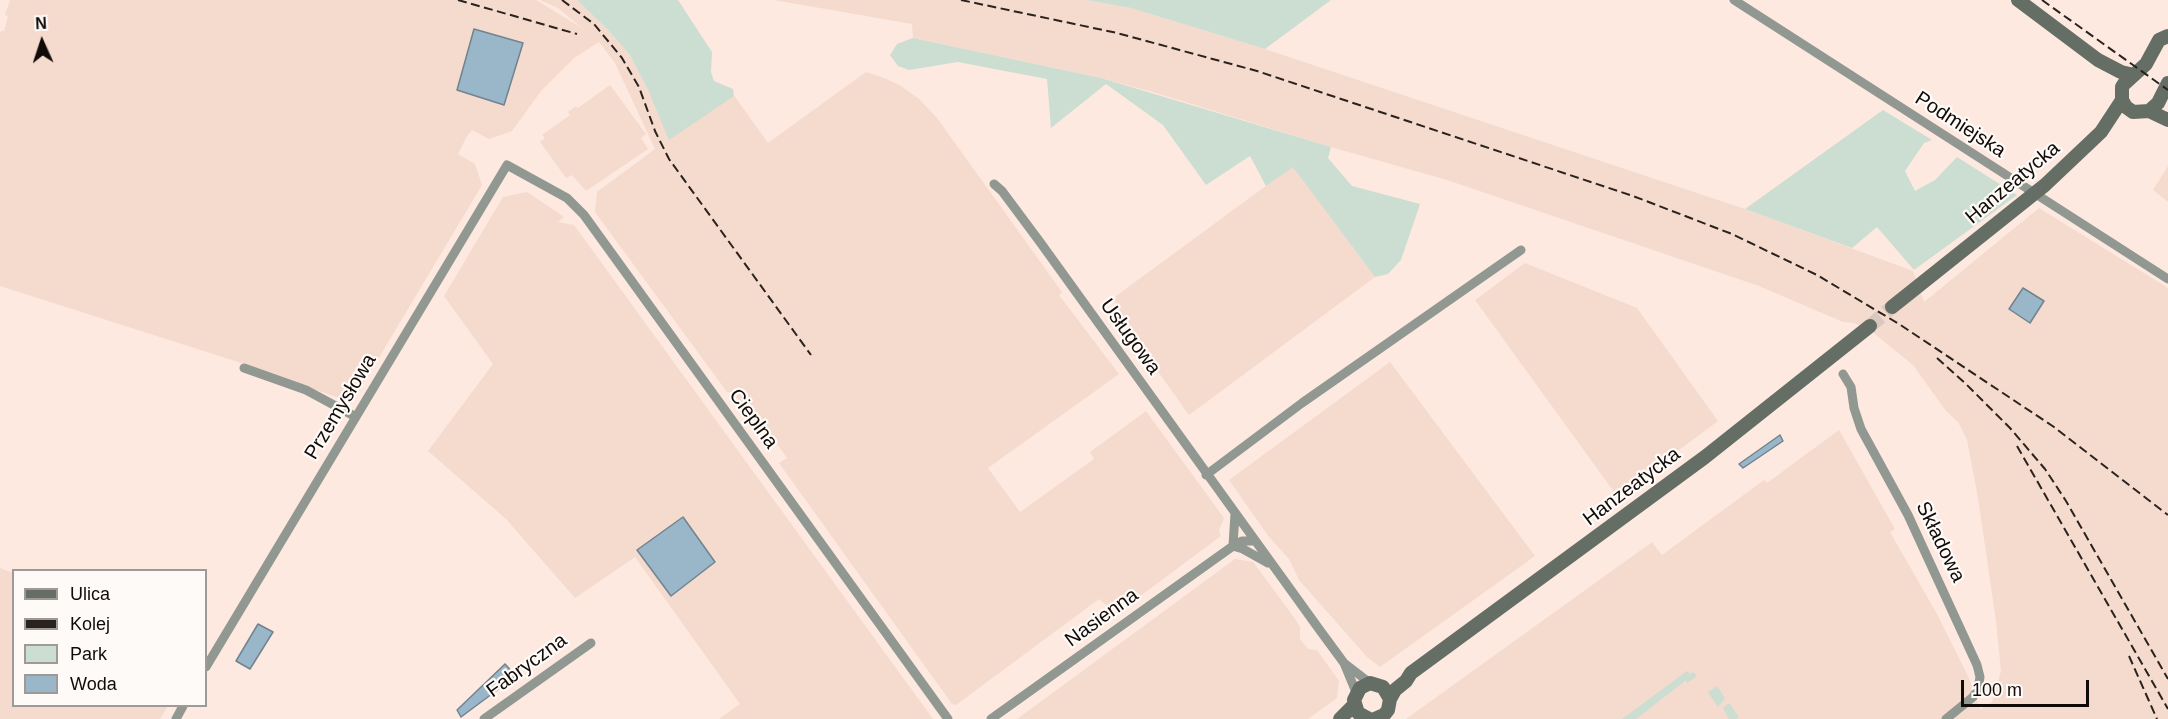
<!DOCTYPE html>
<meta charset="utf-8">
<style>
body{margin:0}
#map{position:relative;width:2168px;height:719px;overflow:hidden;background:#fde9e0;font-family:Arial,sans-serif}
canvas{display:block}
.legend{position:absolute;left:12px;top:569px;width:195px;height:138px;box-sizing:border-box;background:#fefaf8;border:2px solid #9f9a98;margin:0;padding:8px 10px;list-style:none;font-size:18px;color:#110b08}
.legend li{display:flex;align-items:center;gap:12px;height:30px}
.legend b{width:30px;border:2px solid #9f9a98}
.north{position:absolute;left:12px;top:12px;width:60px;height:60px;-webkit-text-stroke:4px #fefaf8;paint-order:stroke;rotate:357deg;font-size:16px;font-weight:700;line-height:24px;text-align:center;color:#110b08}
.north::after{content:'';display:block;margin:auto;width:21px;height:27px;background:#110b08;clip-path:polygon(50% 0,100% 100%,50% 72%,0 100%)}
.scale{position:absolute;left:1961px;top:680px;width:128px;height:27px;box-sizing:border-box;border:3px solid #110b08;border-top:0;padding-left:8px;font-size:18px;line-height:21px;white-space:nowrap;color:#110b08;-webkit-text-stroke:4px #fefaf8;paint-order:stroke}
</style>
<div id="map">
<canvas width="2168" height="719"></canvas>
<ul class="legend">
<li><b style="height:8px;background:#656e65"></b>Ulica</li>
<li><b style="height:8px;background:#2a221e"></b>Kolej</li>
<li><b style="height:16px;background:#cbded1"></b>Park</li>
<li><b style="height:16px;background:#99b7c9"></b>Woda</li>
</ul>
<div class="north">N</div>
<div class="scale">100 m</div>
</div>
<script>
const c = document.querySelector('canvas').getContext('2d');
c.lineJoin = 'round';
function paint(path, color) {
  c.fillStyle = color;
  c.fill(path, 'evenodd');
}
function shape(rows) {
  const path = new Path2D();
  for (const r of rows) {
    path.moveTo(r[0], r[1]);
    for (let i = 2; i < r.length; i += 2) path.lineTo(r[i], r[i + 1]);
  }
  return path;
}
function trace(path, color, width, dash) {
  c.strokeStyle = color;
  c.lineWidth = width;
  c.lineCap = dash ? 'butt' : 'round';
  c.setLineDash(dash || []);
  c.stroke(path);
}
function write(font, color, halo, rows, align = 'center') {
  c.font = font + ' Arial,sans-serif';
  c.lineWidth = 4.5;
  c.setLineDash([]);
  c.textBaseline = 'middle';
  c.strokeStyle = halo;
  c.fillStyle = color;
  for (const [text, x, y, turn = 0] of rows) {
    c.save();
    c.translate(x, y);
    c.rotate((+turn || 0) * Math.PI / 180);
    c.textAlign = isNaN(turn) ? turn : align;
    if (halo) c.strokeText(text, 0, 0);
    c.fillText(text, 0, 0);
    c.restore();
  }
}
const built = shape([
 [10,0,536,0,579,26,595,39,558,8,540,0,577,0,608,30,630,55,649,92,733,94,768,143,866,72,884,78,901,86,919,99,937,118,1062,292,1059,295,1119,374,988,468,1020,512,1094,459,1090,452,1146,411,1224,518,1219,530,1221,536,1116,614,1099,599,956,705,952,704,779,463,787,458,777,444,778,442,775,437,770,439,766,434,764,435,733,392,727,392,595,212,597,192,655,149,615,63,599,42,574,58,541,91,512,131,489,139,472,130,467,136,458,154,475,164,482,185,359,391,336,397,235,361,0,286,0,34,1,31,4,31,8,16,5,15],
 [774,0,1086,0,1131,8,1265,49,1745,209,1913,271,1924,302,2039,208,2168,288,2168,719,1406,719,1652,542,1662,555,1764,480,1767,483,1839,430,1895,529,1890,532,1937,614,1969,678,1980,709,1992,702,2001,671,1996,621,1978,498,1967,440,1958,422,1946,411,1913,365,1871,331,1854,323,1843,322,1759,286,1447,180,1331,147,1156,93,1101,78,913,38,912,24],
 [610,85,646,134,641,138,648,149,586,191,572,175,566,178,540,142,545,138,542,135,570,115,568,112,576,106,578,108],
 [1293,166,1375,277,1189,415,1115,311,1116,296],
 [2168,166,2168,202,2153,190],
 [527,192,564,217,558,222,574,225,933,719,719,719,740,704,635,557,575,598,506,519,428,451,493,364,444,296,503,197],
 [1525,263,1637,308,1718,421,1617,496,1475,300],
 [1390,362,1535,556,1380,667,1367,657,1299,580,1289,559,1269,537,1229,480],
 [1235,559,1253,562,1293,616,1300,627,1300,639,1308,649,1317,650,1339,681,1337,698,1308,719,1017,719],
 [0,568,13,573,14,706,168,706,160,719,0,719]
]);
const green = shape([
 [577,0,678,0,712,52,711,72,714,81,733,89,734,96,669,140,649,92,630,55,608,30],
 [1086,0,1331,0,1265,49,1131,8],
 [913,38,1101,78,1331,147,1328,158,1352,186,1420,204,1401,260,1388,274,1375,277,1293,167,1266,186,1250,156,1206,185,1163,125,1106,84,1051,128,1047,79,958,62,909,70,898,66,890,55,897,44],
 [1883,110,1932,140,1924,143,1905,171,1915,191,1935,180,1957,157,2017,195,1914,270,1877,227,1852,248,1745,209],
 [1687,671,1690,674,1693,672,1697,676,1687,683,1686,680,1636,719,1622,719],
 [1717,686,1725,698,1718,707,1708,692],
 [1729,703,1739,717,1736,719,1729,719,1723,708]
]);
const water = shape([
 [474,29,523,43,504,105,457,90,474,29],
 [2023,288,2044,301,2030,323,2009,309,2023,288],
 [1780,435,1783,441,1743,468,1739,464,1780,435],
 [683,517,715,562,671,596,637,550,683,517],
 [258,624,273,632,250,669,236,661,258,624],
 [505,664,516,676,461,717,457,710,505,664]
]);
const secondaryTunnel = shape([
 [1870,326,1892,307]
]);
const street = shape([
 [1734,0,2168,279],
 [994,184,1002,191,1040,242,1319,629,1344,663,1370,683],
 [244,368,306,390,356,417],
 [1843,374,1851,387,1854,408,1861,429,1908,515,1977,665,1980,677,1978,689,1973,697,1946,719],
 [1206,475,1302,403,1521,250],
 [1233,546,1243,549,1268,563],
 [1233,546,1235,514],
 [1344,663,1356,692],
 [206,667,507,165,567,198,584,215,948,719],
 [176,719,183,706],
 [484,719,591,643],
 [991,719,1233,546,1242,541,1254,541]
]);
const secondary = shape([
 [2018,0,2098,60,2121,72,2134,75],
 [2168,36,2159,40,2146,64,2124,84,2122,87,2122,100,2126,107,2133,112,2149,111,2158,103,2168,83],
 [2149,111,2168,120],
 [1892,307,2045,185,2101,132,2122,100],
 [1390,699,1395,690,1406,681,1411,673,1705,457,1870,326],
 [1340,719,1354,705],
 [1369,719,1358,713,1354,700,1360,688,1370,683,1383,687,1390,699,1388,710,1384,715,1375,719]
]);
const rail = shape([
 [458,0,577,34],
 [562,0,594,24,622,58,639,87,655,131,669,159,811,355],
 [961,0,1117,33,1257,71,1633,196,1732,234,1817,275,1899,324,2054,427,2168,515],
 [2042,0,2168,90],
 [1937,358,1966,384,2010,428,2045,469,2066,501,2168,679],
 [2017,446,2168,709],
 [2129,656,2157,719]
]);
const streetNames = [
 ["Podmiejska",1960,125,33],
 ["Hanzeatycka",2013,183,-40],
 ["Usługowa",1130,337,54],
 ["Przemysłowa",341,407,-59],
 ["Cieplna",753,419,54],
 ["Hanzeatycka",1632,487,-37],
 ["Składowa",1940,542,64],
 ["Nasienna",1102,618,-36],
 ["Fabryczna",527,666,-36]
];
paint(built, '#f5dace');
paint(green, '#cbded1');
paint(water, '#99b7c9');
trace(water, '#70838f', 1.5);
trace(secondaryTunnel, '#dac8c0', 14, [14, 7]);
trace(street, '#919791', 9);
trace(secondary, '#656e65', 14);
trace(rail, '#2a221e', 2, [9, 4.5]);
write('20px', '#110b08', '#fefaf8', streetNames);
</script>
